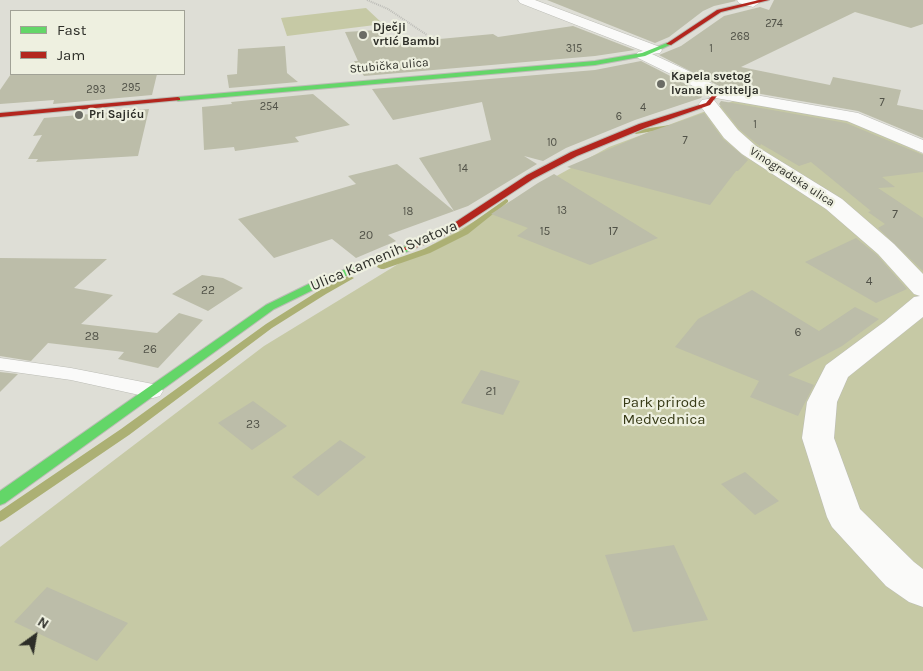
<!DOCTYPE html>
<meta charset="utf-8">
<style>
body{margin:0}
#map{position:relative;width:923px;height:671px;overflow:hidden;background:#deded6;font-family:Karla,sans-serif}
canvas{display:block}
.legend{position:absolute;left:10px;top:10px;width:175px;height:65px;box-sizing:border-box;background:#eef0e0;border:1px solid #a1a296;margin:0;padding:6px 9px;list-style:none;font-size:15px;color:#2d2e28}
.legend li{display:flex;align-items:center;gap:10px;height:25px}
.legend b{width:25px;border:1px solid #a1a296}
.north{position:absolute;left:10px;top:611px;width:50px;height:50px;-webkit-text-stroke:4px #eef0e0;paint-order:stroke;rotate:32deg;font-size:14px;font-weight:700;line-height:20px;text-align:center;color:#2d2e28}
.north::after{content:'';display:block;margin:auto;width:18px;height:22px;background:#2d2e28;clip-path:polygon(50% 0,100% 100%,50% 72%,0 100%)}
</style>
<div id="map">
<canvas width="923" height="671"></canvas>
<ul class="legend">
<li><b style="height:6px;background:#63d668"></b>Fast</li>
<li><b style="height:6px;background:#b3261e"></b>Jam</li>
</ul>
<div class="north">N</div>
</div>
<script>
const c = document.querySelector('canvas').getContext('2d');
c.lineJoin = 'round';
function paint(path, color) {
  c.fillStyle = color;
  c.fill(path, 'evenodd');
}
function shape(rows) {
  const path = new Path2D();
  for (const r of rows) {
    path.moveTo(r[0], r[1]);
    for (let i = 2; i < r.length; i += 2) path.lineTo(r[i], r[i + 1]);
  }
  return path;
}
function trace(path, color, width, dash) {
  c.strokeStyle = color;
  c.lineWidth = width;
  c.lineCap = dash ? 'butt' : 'round';
  c.setLineDash(dash || []);
  c.stroke(path);
}
function write(font, color, halo, rows, align = 'center') {
  c.font = font + ' Karla,sans-serif';
  c.lineWidth = 4.5;
  c.setLineDash([]);
  c.textBaseline = 'middle';
  c.strokeStyle = halo;
  c.fillStyle = color;
  for (const [text, x, y, turn = 0] of rows) {
    c.save();
    c.translate(x, y);
    c.rotate((+turn || 0) * Math.PI / 180);
    c.textAlign = isNaN(turn) ? turn : align;
    if (halo) c.strokeText(text, 0, 0);
    c.fillText(text, 0, 0);
    c.restore();
  }
}
const green = shape([
 [366,8,383,24,287,36,281,18],
 [733,101,835,117,858,123,923,154,923,671,0,671,0,547,264,346,408,258,609,147]
]);
const stream = shape([
 [670,125,672,126,672,128,636,134,633,132,636,130,670,125],
 [506,199,508,200,508,202,468,234,430,253,384,269,381,269,377,267,378,265,424,249,462,230,506,199],
 [347,276,350,276,354,278,326,294,272,328,129,435,4,520,0,522,0,511,121,429,266,324,320,290,347,276]
]);
const building = shape([
 [547,0,735,0,736,1,714,6,703,11,669,37,655,43],
 [774,0,923,0,923,24,911,28,855,12,741,67,830,85,833,77,901,90,897,105,923,110,923,138,858,111,721,87,659,55,681,46,724,16,760,7,769,10],
 [573,26,635,50,595,56,364,76,354,61,358,61,345,32,378,30,386,44,493,34,498,37],
 [285,46,287,73,298,82,229,88,227,75,237,74,238,49],
 [641,61,682,82,703,95,701,98,635,120,566,148,543,161,524,156,537,164,468,206,388,235,396,241,356,258,332,239,274,258,238,219,356,184,348,176,397,164,454,211,419,158,491,140,482,102,393,120,372,89,595,70],
 [11,74,157,74,152,95,53,104,54,100,0,104,0,90],
 [313,94,350,125,295,137,299,142,235,151,234,147,204,150,202,107,232,104,231,102],
 [721,101,846,123,923,155,923,172,882,177,895,187,878,188,923,218,923,271,878,228,885,224,868,212,871,211,811,162,799,166,761,144,760,146,757,144,739,129,719,104],
 [149,109,138,156,36,162,38,159,28,159,42,135,33,136,44,118],
 [704,113,723,139,748,160,738,171,736,171,710,205,567,167,649,132],
 [554,174,658,238,590,265,517,236,528,228,491,214,538,183],
 [856,238,877,255,907,289,876,303,805,262],
 [0,258,107,259,74,288,113,295,81,324,157,333,179,313,203,320,158,368,118,359,124,352,48,343,31,361,0,356],
 [202,275,223,278,243,288,208,311,172,294],
 [752,290,819,331,855,307,879,319,842,346,788,375,814,385,798,416,750,397,759,381,675,347,698,319],
 [481,370,520,381,503,415,461,403],
 [0,372,18,374,0,392],
 [253,401,287,426,252,450,218,423],
 [340,440,366,457,318,496,292,477],
 [745,472,779,501,755,515,721,484],
 [674,545,708,620,633,632,605,555],
 [47,587,128,623,97,661,14,622]
]);
const path = shape([
 [367,0,388,9,427,35]
]);
const lane = shape([
 [0,358,71,368,153,384,160,386,163,391,160,396,153,398,71,380,0,370,0,358]
]);
const street = shape([
 [518,0,535,0,660,47,662,50,660,53,652,54,695,74,721,89,858,113,923,140,923,153,847,121,710,97,683,80,638,58,636,55,638,52,643,51,520,3,518,0],
 [737,0,756,0,759,3,753,7,739,3,737,0],
 [708,99,714,100,738,130,756,146,842,199,894,244,923,274,923,317,848,377,837,402,834,438,860,509,914,562,923,569,923,607,909,602,886,586,832,527,827,517,802,438,807,402,826,365,884,322,914,297,920,296,914,294,878,254,826,209,742,154,724,138,699,104,702,100,708,99]
]);
const fast = shape([
 [667,43,672,44,645,56,595,65,178,101,175,99,178,97,595,61,642,53,667,43],
 [408,245,413,248,411,250,323,285,274,309,5,503,0,505,0,491,266,305,315,281,408,245]
]);
const jam = shape([
 [759,0,769,0,721,12,671,45,666,44,717,10,759,0],
 [716,91,719,93,710,105,645,128,577,156,533,179,454,231,411,250,405,250,403,248,448,227,527,175,571,152,639,124,706,103,716,91],
 [178,97,180,98,180,100,0,117,0,113,178,97]
]);
const markers = [
 [363,35,5,"#6b6c65"],
 [661,84,5,"#6b6c65"],
 [79,115,5,"#6b6c65"]
];
const farNumbernames = [
 ["274",774,24],
 ["268",740,37],
 ["315",574,49],
 ["1",711,49],
 ["295",131,88],
 ["293",96,90],
 ["7",882,103],
 ["254",269,107],
 ["4",643,108],
 ["6",619,117],
 ["1",755,125],
 ["7",685,141],
 ["10",552,143],
 ["14",463,169],
 ["13",562,211],
 ["18",408,212]
];
const farPoinames = [
 ["Dječji",373,28],
 ["vrtić Bambi",373,42],
 ["Kapela svetog",671,77],
 ["Ivana Krstitelja",671,91],
 ["Pri Sajiću",89,115]
];
const farStreetnames = [
 ["Stubička ulica",389,66,-5],
 ["Vinogradska ulica",792,177,33]
];
const numberNames = [
 ["7",895,215],
 ["15",545,232],
 ["17",613,232],
 ["20",366,236],
 ["4",869,282],
 ["22",208,291],
 ["6",798,333],
 ["28",92,337],
 ["26",150,350],
 ["21",491,392],
 ["23",253,425]
];
const streetNames = [
 ["Ulica Kamenih Svatova",384,256,-23]
];
const parkNames = [
 ["Park prirode",664,403],
 ["Medvednica",664,420]
];
paint(green, '#c6c9a5');
paint(stream, '#acb074');
paint(building, '#bcbda9');
trace(lane, '#bbbcb5', 1);
trace(street, '#bbbcb5', 1);
trace(fast, '#bbbcb5', 2);
trace(jam, '#bbbcb5', 2);
trace(path, '#bdbdb8', 2, [1, 1]);
paint(lane, '#fafaf9');
paint(street, '#fafaf9');
paint(fast, '#63d668');
paint(jam, '#b3261e');
for (const [x, y, r, color] of markers) {
  const dot = new Path2D();
  dot.arc(x, y, r, 0, 2 * Math.PI);
  c.fillStyle = color;
  c.fill(dot);
  trace(dot, '#eef0e0', 2);
}
write('11px', '#515248', null, farNumbernames);
write('bold 12px', '#2d2e28', '#eef0e0', farPoinames, 'left');
write('12px', '#2d2e28', '#eef0e0', farStreetnames);
write('12px', '#515248', null, numberNames);
write('15px', '#2d2e28', '#eef0e0', streetNames);
write('15px', '#373a16', '#eef0e0', parkNames);
</script>
